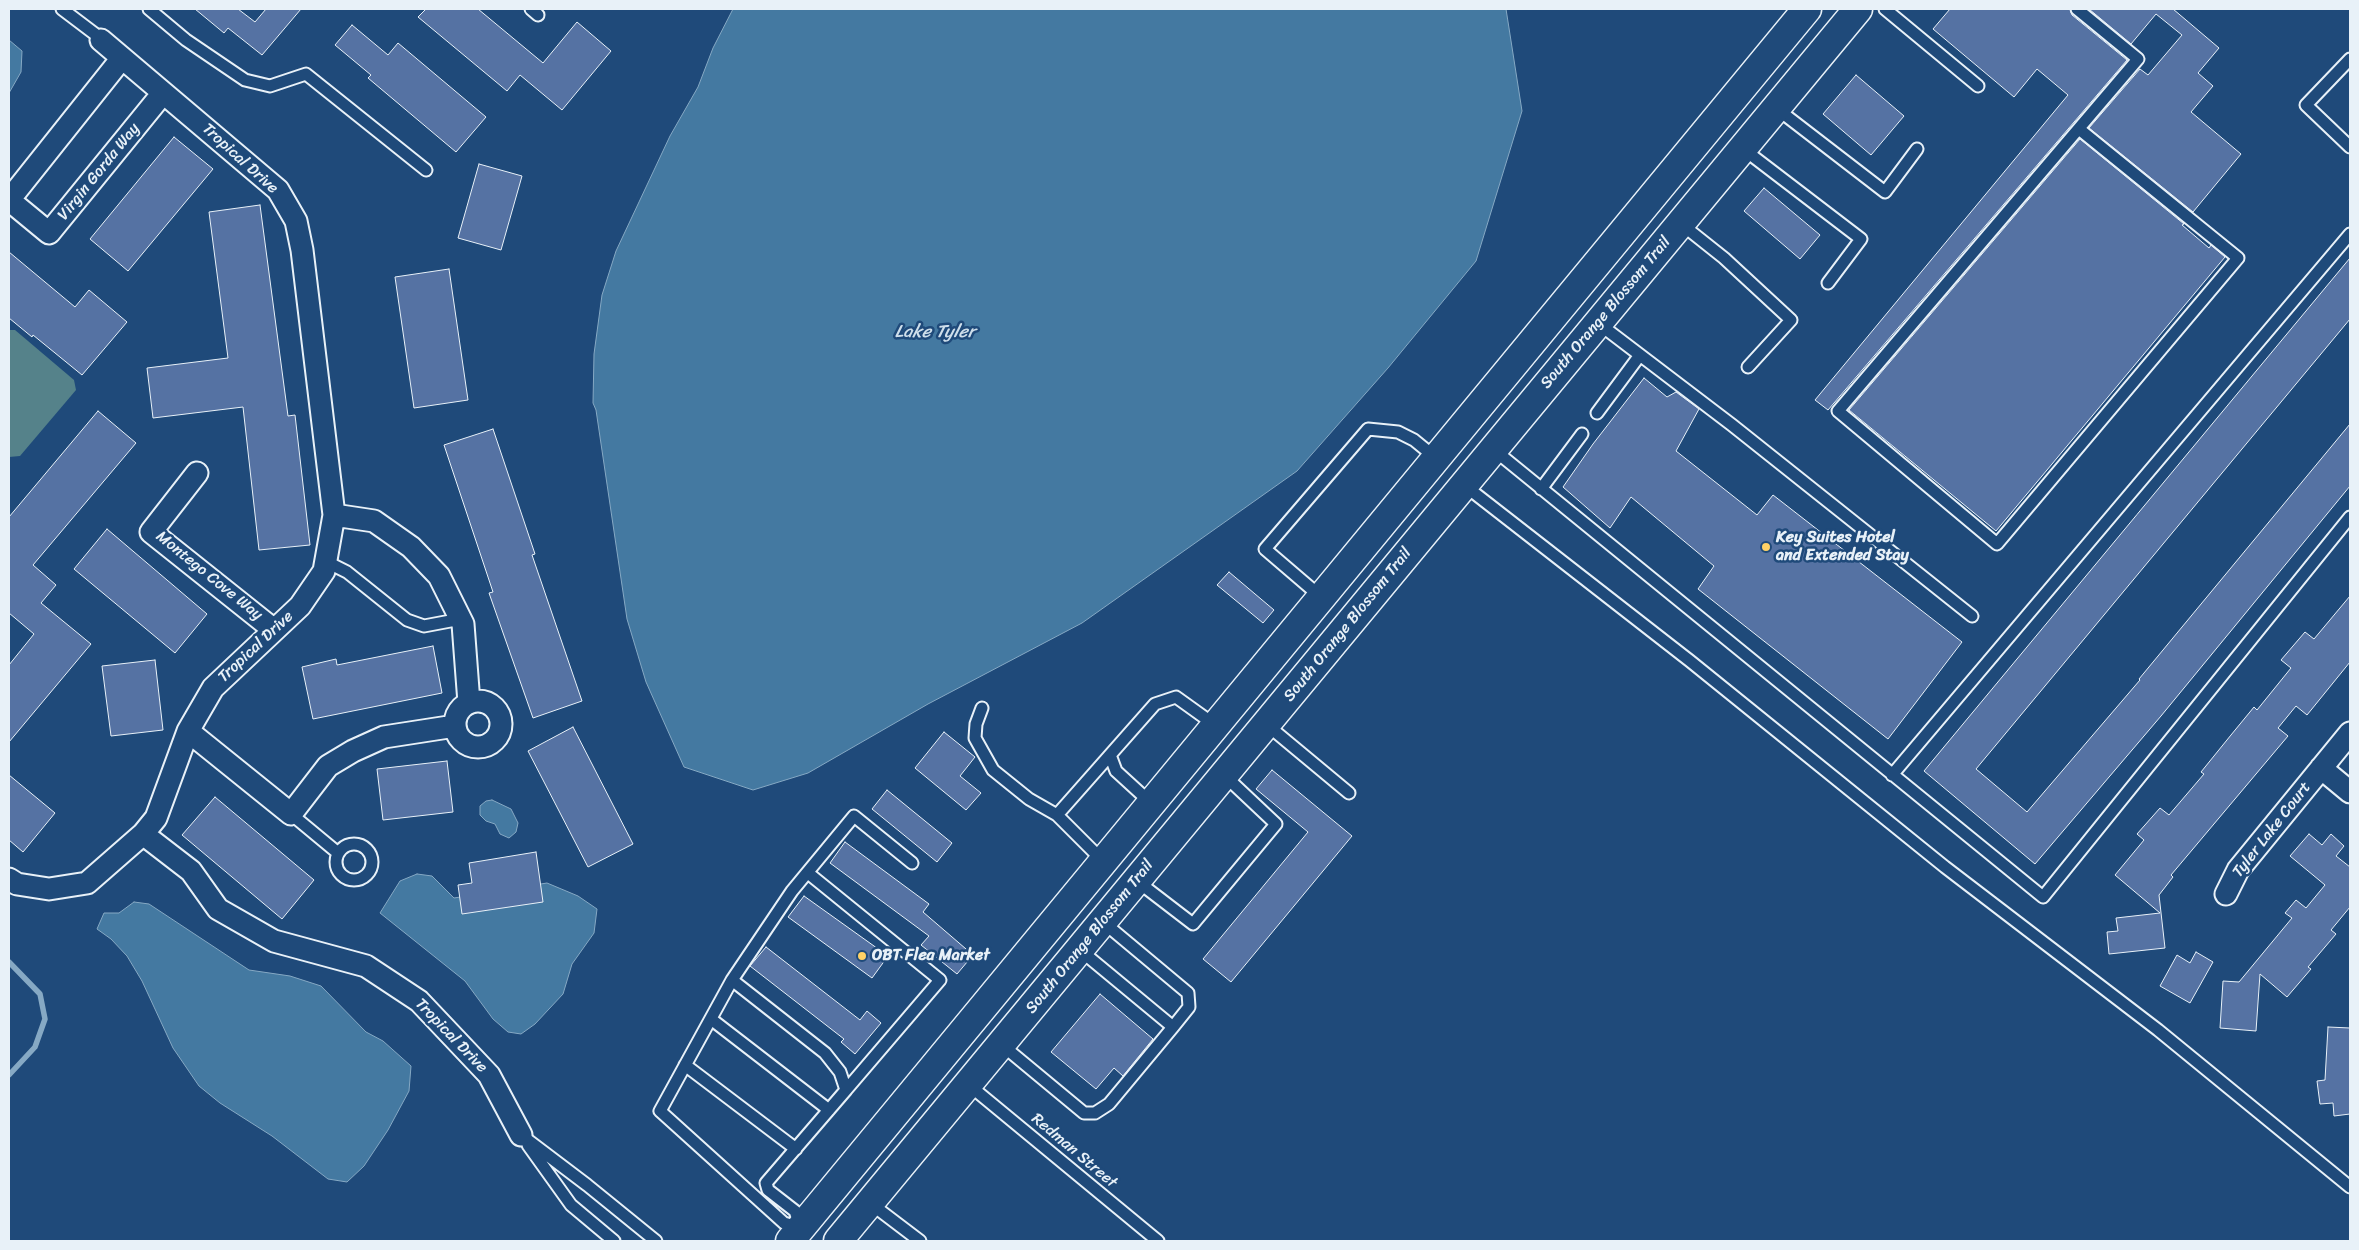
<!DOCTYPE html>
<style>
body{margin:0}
#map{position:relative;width:2359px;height:1250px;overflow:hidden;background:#1f4a7a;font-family:Sriracha,sans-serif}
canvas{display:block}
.frame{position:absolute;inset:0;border:10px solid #e8f1f8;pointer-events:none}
</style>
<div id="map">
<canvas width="2359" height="1250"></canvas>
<div class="frame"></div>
</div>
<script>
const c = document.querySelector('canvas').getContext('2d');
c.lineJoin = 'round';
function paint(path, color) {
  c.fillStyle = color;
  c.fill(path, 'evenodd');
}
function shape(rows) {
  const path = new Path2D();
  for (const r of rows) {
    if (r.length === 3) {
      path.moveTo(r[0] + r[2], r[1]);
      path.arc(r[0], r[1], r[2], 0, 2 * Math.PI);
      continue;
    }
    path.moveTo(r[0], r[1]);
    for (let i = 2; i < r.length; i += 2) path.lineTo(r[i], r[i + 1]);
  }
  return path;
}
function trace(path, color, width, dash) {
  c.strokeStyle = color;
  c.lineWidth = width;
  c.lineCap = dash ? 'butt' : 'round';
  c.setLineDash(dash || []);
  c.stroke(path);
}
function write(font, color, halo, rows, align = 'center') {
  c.font = font + ' Sriracha,sans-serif';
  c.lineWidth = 5;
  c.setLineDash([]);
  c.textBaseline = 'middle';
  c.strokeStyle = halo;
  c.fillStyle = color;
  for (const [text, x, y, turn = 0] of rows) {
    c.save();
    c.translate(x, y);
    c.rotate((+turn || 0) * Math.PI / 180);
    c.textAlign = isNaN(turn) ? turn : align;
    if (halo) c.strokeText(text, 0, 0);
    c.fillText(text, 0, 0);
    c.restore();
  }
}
const green = shape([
 [9,330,15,330,74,380,76,390,20,456,9,457]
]);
const water = shape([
 [733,9,1506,9,1522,111,1476,261,1388,368,1297,471,1082,623,928,704,808,773,753,790,684,767,646,682,627,619,596,410,593,403,594,354,602,295,616,251,670,136,698,87,713,48,733,9],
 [9,40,22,51,21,72,9,93,9,40],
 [492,800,511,809,518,823,516,832,509,838,500,834,495,824,486,821,480,815,480,806,486,801,492,800],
 [417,874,432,876,454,898,547,883,578,896,597,909,594,933,572,964,563,994,535,1024,521,1034,508,1032,493,1019,465,981,380,913,400,881,417,874],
 [134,902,149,904,249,970,290,976,321,986,366,1032,383,1041,411,1066,409,1091,388,1130,364,1166,347,1182,328,1179,272,1136,220,1103,199,1086,173,1048,142,981,127,956,111,939,97,929,104,913,119,913,134,902]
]);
const stream = shape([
 [9,962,40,994,45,1019,35,1047,9,1075]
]);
const building = shape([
 [195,9,238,9,255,22,266,9,301,9,262,55,228,28,224,33,195,9],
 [426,9,478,9,543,63,577,22,611,51,562,110,520,75,507,91,418,17,426,9],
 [1950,9,2070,9,2072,15,2127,60,1828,410,1815,400,2068,95,2037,69,2014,97,1933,29,1950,9],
 [2089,9,2173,9,2219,48,2198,73,2213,86,2191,112,2241,154,2193,212,2089,128,2140,69,2148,75,2182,35,2156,14,2131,44,2089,9],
 [352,25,388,55,398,43,486,117,456,152,368,78,371,75,335,45,352,25],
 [1856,75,1904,116,1871,155,1823,114,1856,75],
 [174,137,213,169,128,271,90,239,174,137],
 [2080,139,2184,224,2182,225,2209,248,2211,245,2225,257,1996,531,1849,410,2080,139],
 [479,164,522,176,501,250,458,238,479,164],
 [1764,188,1820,235,1800,259,1744,211,1764,188],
 [260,205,288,416,295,415,310,545,259,550,243,407,153,418,147,368,228,358,209,212,260,205],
 [9,252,75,307,89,290,127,322,82,375,33,335,32,337,9,318,9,252],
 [2350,258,2350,319,1976,769,2027,812,2140,680,2139,679,2350,424,2350,486,2161,716,2035,864,1924,771,2350,258],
 [449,269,468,400,414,408,395,277,449,269],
 [1644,378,1667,397,1676,392,1699,409,1676,451,1757,515,1773,495,1962,642,1888,739,1698,589,1714,566,1631,497,1610,528,1563,487,1593,444,1644,378],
 [98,411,136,443,33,565,56,585,41,603,91,644,9,742,9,665,34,634,9,613,9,517,98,411],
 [493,429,535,554,532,555,582,701,533,718,489,593,493,592,444,445,493,429],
 [107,529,207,614,175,653,74,569,107,529],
 [1229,572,1274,610,1263,623,1217,585,1229,572],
 [2350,596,2350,662,2307,715,2296,706,2278,728,2288,736,2171,875,2173,877,2159,895,2165,948,2109,954,2107,932,2118,931,2116,918,2160,913,2115,875,2144,840,2137,834,2160,808,2169,815,2204,774,2201,772,2231,735,2254,707,2257,710,2291,668,2281,660,2305,632,2314,639,2350,596],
 [433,646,442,693,313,719,302,667,336,659,337,665,433,646],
 [155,660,163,730,111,736,102,666,155,660],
 [573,727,633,844,588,867,528,751,573,727],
 [944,732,975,757,960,776,981,793,966,810,915,768,944,732],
 [447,761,453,812,383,820,377,769,447,761],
 [1272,770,1352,836,1231,982,1203,959,1308,832,1256,789,1272,770],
 [9,775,55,813,23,852,9,840,9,775],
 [887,790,952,843,937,862,872,809,887,790],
 [215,797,314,880,282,919,182,835,215,797],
 [2309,834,2322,845,2331,834,2344,846,2336,856,2350,867,2350,907,2331,930,2336,934,2308,967,2311,969,2287,997,2260,974,2256,1031,2220,1028,2223,981,2239,982,2292,918,2285,913,2296,900,2306,908,2325,885,2290,856,2309,834],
 [845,842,929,904,923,912,973,955,957,974,921,945,929,936,830,863,845,842],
 [536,852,543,902,462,914,458,885,472,883,469,863,536,852],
 [804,896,888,956,872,978,788,917,804,896],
 [766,947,860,1020,867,1011,881,1023,855,1054,841,1042,844,1039,750,966,766,947],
 [2196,952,2213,962,2190,1003,2160,986,2177,955,2190,963,2196,952],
 [1100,994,1153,1039,1123,1076,1114,1068,1096,1089,1051,1052,1100,994],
 [2328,1027,2350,1028,2350,1114,2334,1116,2333,1103,2320,1104,2317,1081,2325,1080,2328,1027]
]);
const lane = shape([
 [62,9,95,34],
 [149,9,186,40,245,80,270,86,306,74,426,170],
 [531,9,538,15],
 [1885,9,1978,86],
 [2077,9,2138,59,1838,411,1997,544,2238,258,2079,129],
 [2350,59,2306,105,2350,147],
 [1776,108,1885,192,1917,149],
 [1742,148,1861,239,1828,283],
 [1680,223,1724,258,1791,320,1748,367],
 [1598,323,1732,425,1972,616],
 [1597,413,1640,355],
 [1493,449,2043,897,2350,517],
 [1464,485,1690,661,1945,867,2158,1030,2350,1187],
 [1541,489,1582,434],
 [325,561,347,572,407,620,424,626,461,619],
 [1321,597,1265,549,1368,429,1398,432,1414,440,1436,458],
 [982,708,976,724,975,738,993,770,1029,799,1057,815],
 [1266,724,1349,793],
 [1892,775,2350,234],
 [1151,803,1116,771,1110,755,1155,704,1176,697,1215,725],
 [291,814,338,853],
 [354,862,18],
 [1103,861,1057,815,1110,755],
 [808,873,940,980,846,1090],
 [1137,881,1193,924,1276,824,1224,775],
 [1080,950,1173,1027],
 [732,980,825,1053,840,1072,846,1090,766,1183,768,1190,795,1211,801,1228,784,1223,660,1111,732,980],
 [732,980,792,891,854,816,912,863],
 [711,1019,829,1110],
 [1002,1045,1084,1113,1095,1113,1109,1104,1173,1027,1189,1007,1188,993,1103,922],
 [685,1065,796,1149],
 [969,1085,1158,1241],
 [521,1135,587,1185,656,1241],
 [528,1145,571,1205,614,1241],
 [870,1203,920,1241]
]);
const street = shape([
 [101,40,278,190,296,221,302,250,334,515,324,571,300,606,213,688,188,731,156,818,143,834,191,871,218,909,274,941,366,966,419,1001,489,1075,521,1135],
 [122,58,9,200,49,233,163,93],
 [197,473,151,532,274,630],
 [334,515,374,521,411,547,439,576,463,624,469,703],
 [478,724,23],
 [188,731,291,814,328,766,353,751,384,737,455,726],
 [2321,768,2350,792],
 [9,879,17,884,49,889,87,883,143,834],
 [2226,894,2238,870,2350,733]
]);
const primary = shape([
 [790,1241,1807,9],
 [838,1241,1858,9]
]);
const markers = [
 [1766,547,5,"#ffd166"],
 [862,956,5,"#ffd166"]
];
const streetNames = [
 ["Tropical Drive",240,159,42],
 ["Virgin Gorda Way",99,172,-51],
 ["South Orange Blossom Trail",1606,313,-50],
 ["Montego Cove Way",209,576,39],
 ["South Orange Blossom Trail",1348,625,-51],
 ["Tropical Drive",256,647,-43],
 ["Tyler Lake Court",2272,830,-52],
 ["South Orange Blossom Trail",1090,937,-51],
 ["Tropical Drive",451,1036,46],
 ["Redman Street",1074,1151,40]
];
const poiNames = [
 ["Key Suites Hotel",1776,538],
 ["and Extended Stay",1776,556],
 ["OBT Flea Market",872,956]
];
const waterNames = [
 ["Lake Tyler",935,332]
];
paint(green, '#55828a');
paint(water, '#4479a1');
trace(water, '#86a9c4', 1);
trace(stream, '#86a9c4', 5.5);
paint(building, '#5572a3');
trace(building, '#e8f1f8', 1);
trace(lane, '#e8f1f8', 15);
trace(street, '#e8f1f8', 25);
trace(primary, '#e8f1f8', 31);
trace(lane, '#1f4a7a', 11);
trace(street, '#1f4a7a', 21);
trace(primary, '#1f4a7a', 28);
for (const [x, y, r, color] of markers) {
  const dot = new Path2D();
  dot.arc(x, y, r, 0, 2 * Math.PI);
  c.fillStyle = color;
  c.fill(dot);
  trace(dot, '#1f4a7a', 2);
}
write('16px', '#e8f1f8', '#1f4a7a', streetNames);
write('bold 16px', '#e8f1f8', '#1f4a7a', poiNames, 'left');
write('italic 18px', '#cfdfeb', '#1f4a7a', waterNames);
</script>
